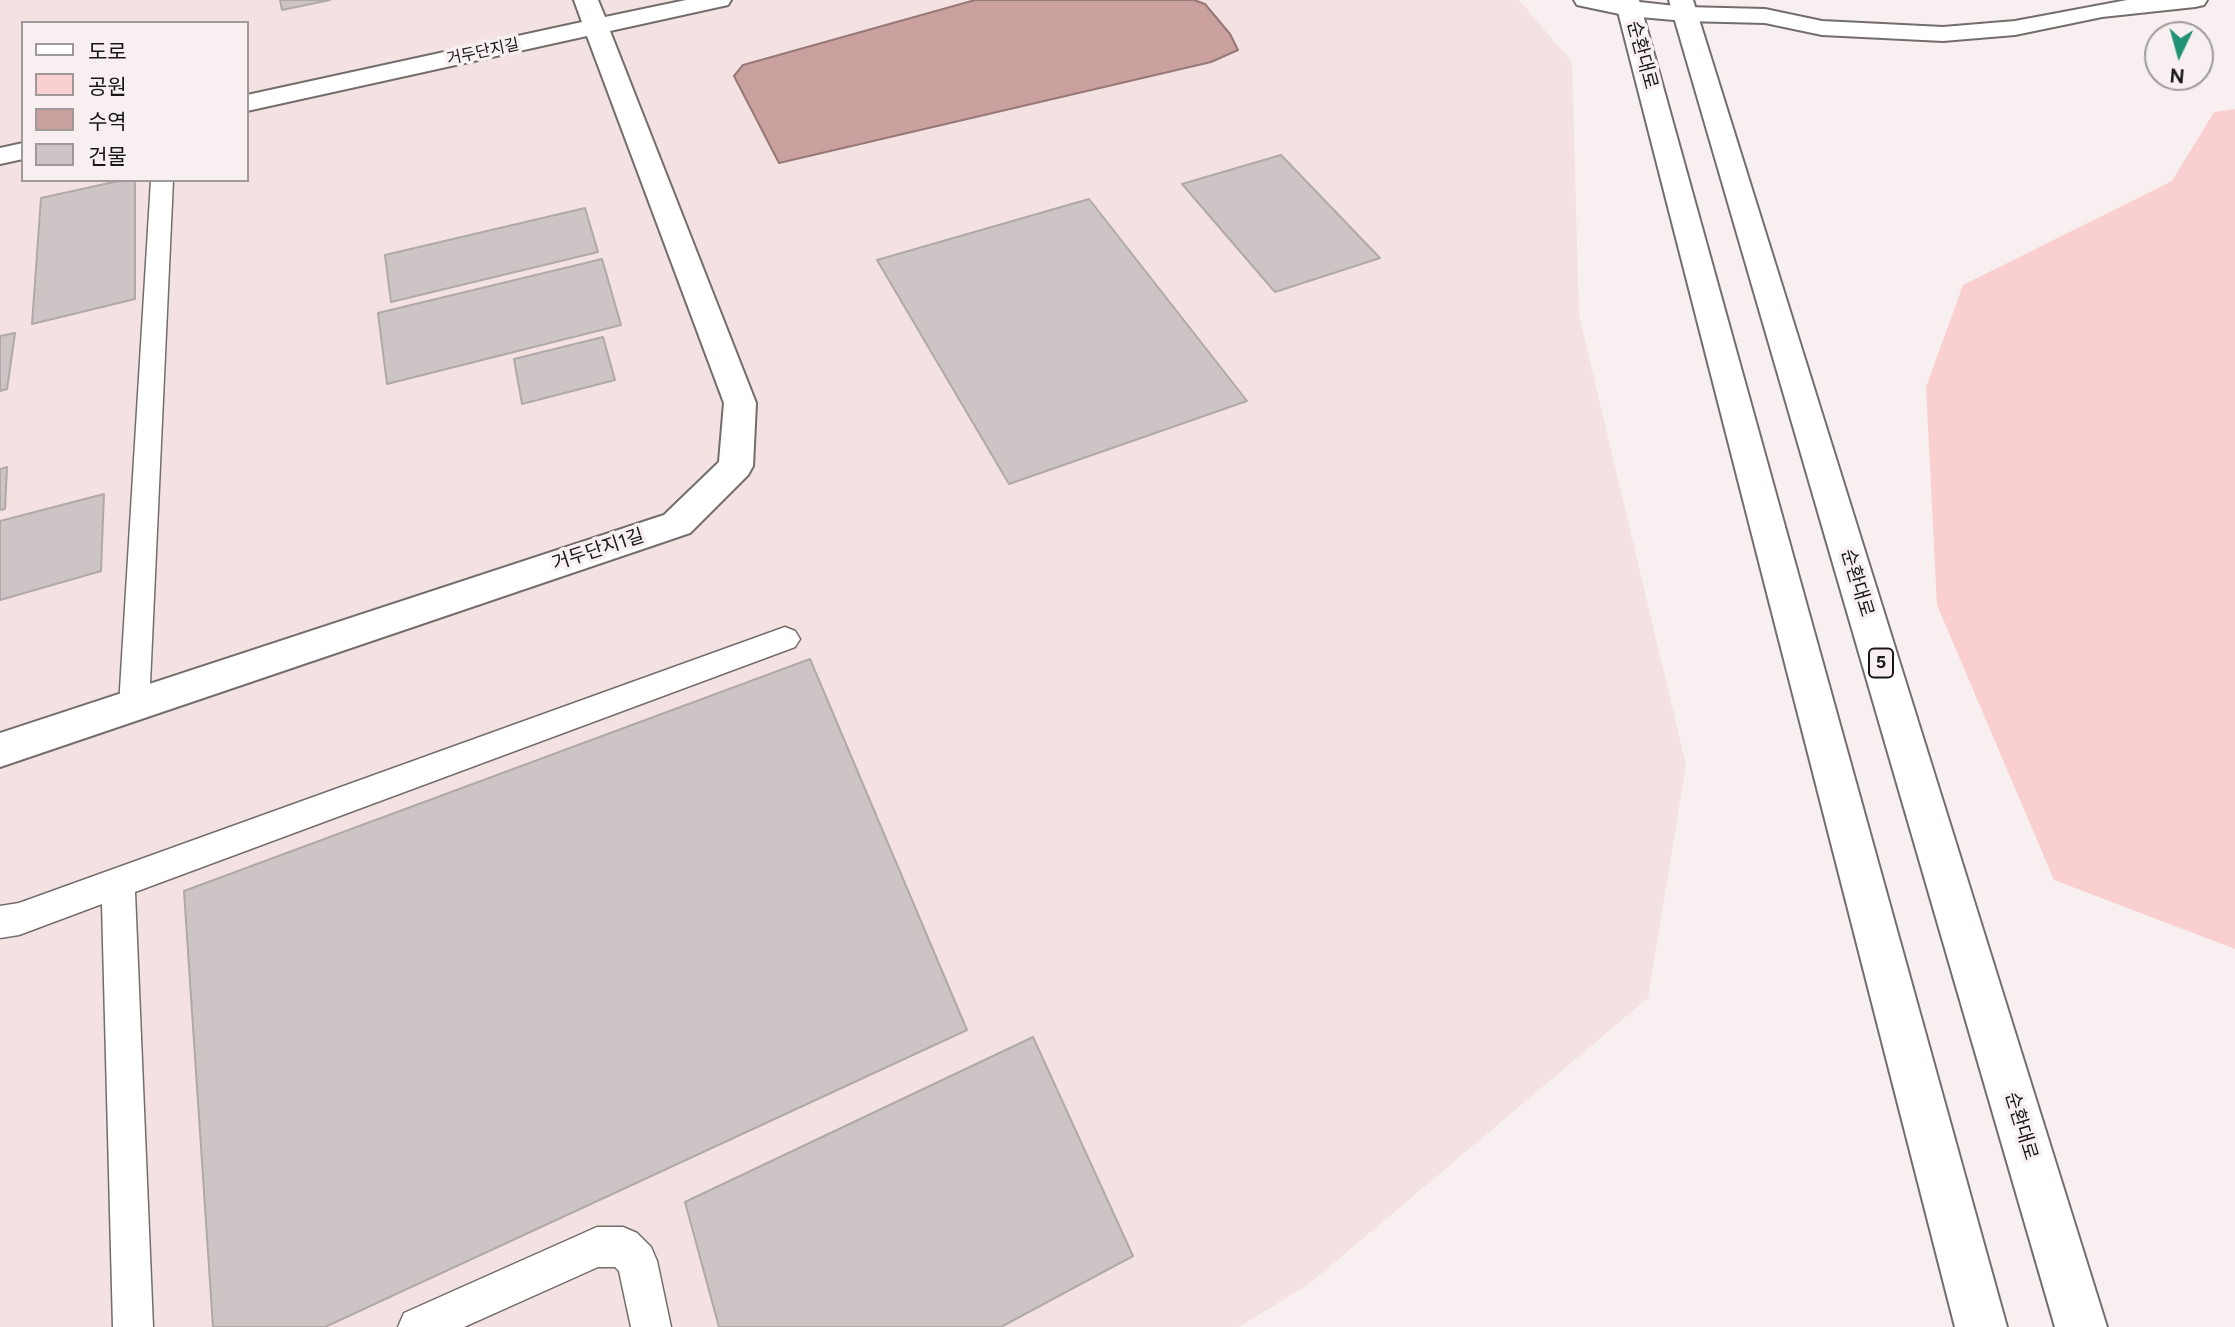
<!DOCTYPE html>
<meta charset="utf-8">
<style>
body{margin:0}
#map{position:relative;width:2235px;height:1327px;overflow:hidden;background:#f8f0f0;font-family:Figtree,"Noto Sans KR",sans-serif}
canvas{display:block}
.legend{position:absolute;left:21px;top:21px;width:228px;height:161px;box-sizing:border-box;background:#f8f0f0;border:2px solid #9f9999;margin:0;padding:9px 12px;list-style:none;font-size:21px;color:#1a1717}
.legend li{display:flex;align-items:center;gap:14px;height:35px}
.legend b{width:35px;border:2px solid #9f9999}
.north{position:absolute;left:2144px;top:21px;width:70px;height:70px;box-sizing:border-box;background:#f8f0f0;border:2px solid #9f9999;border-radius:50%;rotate:185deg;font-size:19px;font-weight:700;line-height:28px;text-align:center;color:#1a1717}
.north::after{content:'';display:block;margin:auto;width:24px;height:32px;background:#219273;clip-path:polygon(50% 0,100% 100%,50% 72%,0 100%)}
</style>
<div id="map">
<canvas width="2235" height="1327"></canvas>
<ul class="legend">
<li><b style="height:9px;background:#fff"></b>도로</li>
<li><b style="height:19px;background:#f9d0cf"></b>공원</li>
<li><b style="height:19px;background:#cba1a0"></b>수역</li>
<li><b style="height:19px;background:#cdc5c5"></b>건물</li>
</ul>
<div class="north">N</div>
</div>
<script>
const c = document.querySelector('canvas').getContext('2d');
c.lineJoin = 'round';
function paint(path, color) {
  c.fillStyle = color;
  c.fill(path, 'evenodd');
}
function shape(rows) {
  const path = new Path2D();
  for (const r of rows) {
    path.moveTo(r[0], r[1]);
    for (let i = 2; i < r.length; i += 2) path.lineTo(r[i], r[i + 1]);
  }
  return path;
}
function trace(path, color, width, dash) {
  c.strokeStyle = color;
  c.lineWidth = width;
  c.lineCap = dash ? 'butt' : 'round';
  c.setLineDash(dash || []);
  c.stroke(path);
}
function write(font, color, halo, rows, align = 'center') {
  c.font = font + ' Figtree,"Noto Sans KR",sans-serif';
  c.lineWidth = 7;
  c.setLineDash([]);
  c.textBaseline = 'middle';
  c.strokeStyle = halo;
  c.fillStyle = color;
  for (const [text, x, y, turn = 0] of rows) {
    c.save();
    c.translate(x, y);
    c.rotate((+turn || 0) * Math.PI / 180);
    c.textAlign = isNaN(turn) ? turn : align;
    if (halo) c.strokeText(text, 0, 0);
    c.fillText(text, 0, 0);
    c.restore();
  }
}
const built = shape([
 [0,0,1519,0,1572,62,1579,315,1686,765,1648,998,1309,1284,1239,1327,0,1327],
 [23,23,247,23,247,180,23,180]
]);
const green = shape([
 [2235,109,2235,949,2054,880,1937,605,1926,387,1963,285,2172,181,2214,112]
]);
const water = shape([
 [975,0,1194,0,1205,4,1230,34,1238,50,1211,62,779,163,734,76,743,65,975,0]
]);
const building = shape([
 [280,0,330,0,282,10,280,0],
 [1281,155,1380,258,1275,292,1182,184,1281,155],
 [123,180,135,180,135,299,32,324,41,198,123,180],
 [1089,199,1247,401,1009,484,877,260,1089,199],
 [585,208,598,252,391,302,385,255,585,208],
 [602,259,621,325,387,384,378,313,602,259],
 [15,333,7,389,0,391,0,336,15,333],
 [603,337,615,380,522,404,514,359,603,337],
 [7,467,5,509,0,510,0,469,7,467],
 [104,494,101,571,0,600,0,521,104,494],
 [810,659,967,1030,325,1327,213,1327,184,891,810,659],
 [1033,1037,1133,1256,1001,1327,719,1327,685,1202,1033,1037]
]);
const service = shape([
 [151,180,173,180,149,706,145,715,134,719,123,715,119,706,151,180],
 [785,627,795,631,800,639,795,647,135,892,153,1327,113,1327,102,904,19,935,0,938,0,906,19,903,785,627],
 [597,1227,623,1227,637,1233,651,1247,657,1261,671,1327,631,1327,619,1271,615,1267,598,1267,464,1327,398,1327,404,1313,597,1227]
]);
const minor = shape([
 [574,0,598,0,605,17,686,0,731,0,728,5,610,31,756,403,753,466,748,475,690,533,0,767,0,733,664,515,719,462,724,403,587,36,247,111,247,95,582,22,574,0],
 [1574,0,1621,0,1685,7,1765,9,1822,21,1943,27,2015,21,2127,0,2207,0,2204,5,2195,7,2102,17,2015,35,1943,41,1822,35,1765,23,1685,21,1629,16,1577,5,1574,0],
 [23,143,23,159,0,164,0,148,23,143]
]);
const primary = shape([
 [1615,0,1639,0,2007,1327,1955,1327,1615,0],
 [1669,0,1693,0,2107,1327,2055,1327,1669,0]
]);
const farStreetnames = [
 ["거두단지길",483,52,-12]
];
const shields = [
 [1881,663,24]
];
const shieldNames = [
 ["5",1881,663]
];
const streetNames = [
 ["순환대로",1642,55,75],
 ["거두단지1길",598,550,-18],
 ["순환대로",1857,583,73],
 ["순환대로",2021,1126,73]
];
paint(built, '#f3e2e1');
paint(green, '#f9d0cf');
paint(water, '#cba1a0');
trace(water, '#967877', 2);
paint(building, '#cdc5c5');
trace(building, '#b0a9a8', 2);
trace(service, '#736d6c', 3);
trace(minor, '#736d6c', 4);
trace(primary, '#736d6c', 4);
paint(service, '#fff');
paint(minor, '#fff');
paint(primary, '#fff');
write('16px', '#1a1717', '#f8f0f0', farStreetnames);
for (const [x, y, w] of shields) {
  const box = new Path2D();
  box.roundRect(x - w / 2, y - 14.5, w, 29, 5);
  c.fillStyle = '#f8f0f0';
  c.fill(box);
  trace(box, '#1a1717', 2);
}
write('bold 18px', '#1a1717', null, shieldNames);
write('19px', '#1a1717', '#f8f0f0', streetNames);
</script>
